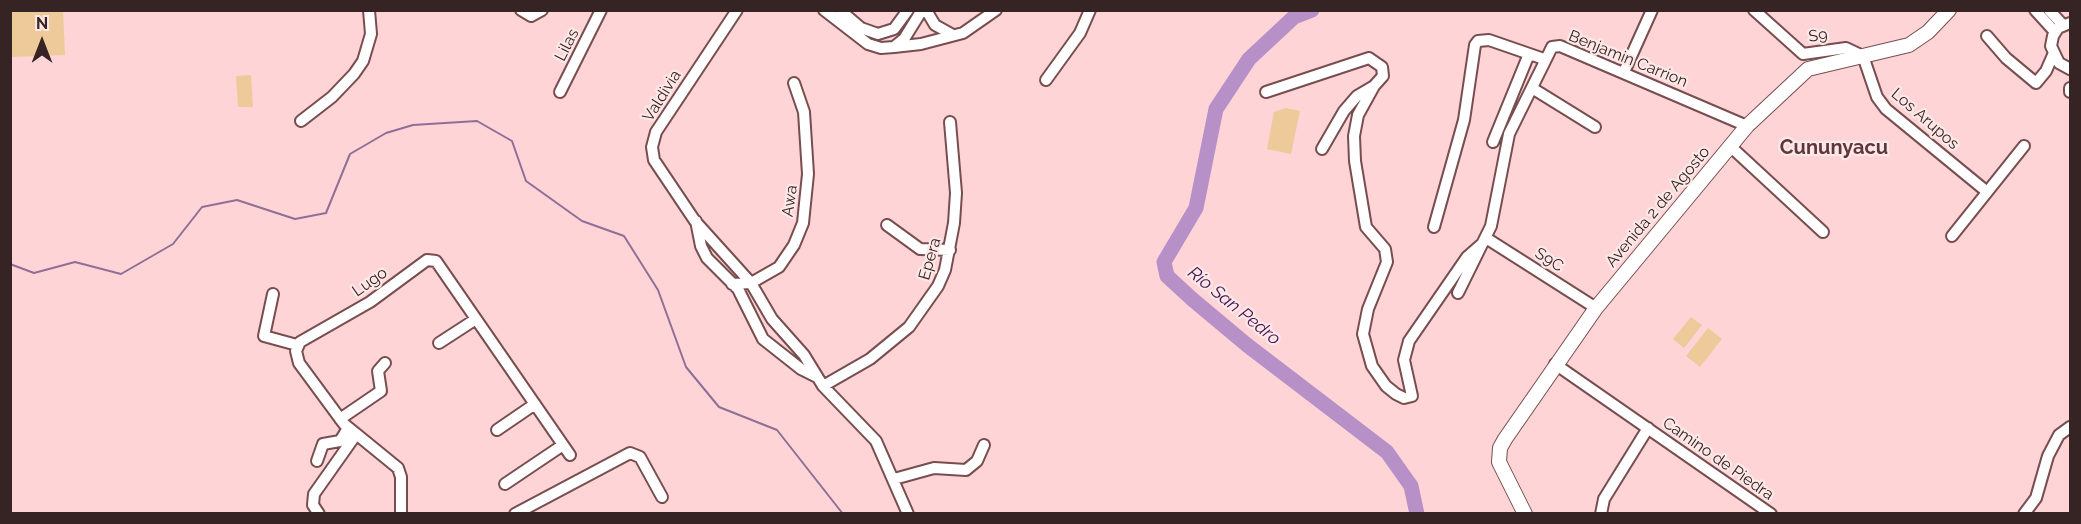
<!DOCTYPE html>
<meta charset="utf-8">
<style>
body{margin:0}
#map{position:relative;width:2081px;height:524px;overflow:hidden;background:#fed4d6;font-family:Raleway,sans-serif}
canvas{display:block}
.frame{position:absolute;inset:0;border:12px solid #362324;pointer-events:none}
.north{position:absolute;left:12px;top:12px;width:60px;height:60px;-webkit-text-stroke:4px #fde8e8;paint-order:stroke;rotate:0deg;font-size:16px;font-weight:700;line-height:24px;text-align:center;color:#362324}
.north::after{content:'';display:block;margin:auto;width:21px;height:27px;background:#362324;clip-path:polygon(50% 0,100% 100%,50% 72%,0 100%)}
</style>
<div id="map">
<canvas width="2081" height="524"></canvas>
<div class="frame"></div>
<div class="north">N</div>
</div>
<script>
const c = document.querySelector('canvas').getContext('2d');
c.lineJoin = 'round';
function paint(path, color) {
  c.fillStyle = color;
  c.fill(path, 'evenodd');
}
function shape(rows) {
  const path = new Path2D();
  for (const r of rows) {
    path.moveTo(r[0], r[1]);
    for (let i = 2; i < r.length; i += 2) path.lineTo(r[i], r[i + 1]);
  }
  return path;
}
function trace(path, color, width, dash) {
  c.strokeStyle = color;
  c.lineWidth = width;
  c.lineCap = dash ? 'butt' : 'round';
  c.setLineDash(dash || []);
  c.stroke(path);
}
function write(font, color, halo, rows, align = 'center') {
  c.font = font + ' Raleway,sans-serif';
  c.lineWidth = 4.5;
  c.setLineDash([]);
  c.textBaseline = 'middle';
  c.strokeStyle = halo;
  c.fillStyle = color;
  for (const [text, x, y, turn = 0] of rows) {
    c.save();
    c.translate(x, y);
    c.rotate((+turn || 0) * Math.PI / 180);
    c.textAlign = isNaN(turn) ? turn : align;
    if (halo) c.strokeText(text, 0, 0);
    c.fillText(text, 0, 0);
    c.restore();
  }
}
const green = shape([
 [10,11,63,11,65,55,11,57],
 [251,75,253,107,238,107,236,76],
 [1286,108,1300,111,1291,154,1267,149,1274,112],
 [1691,317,1702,325,1684,348,1673,339],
 [1708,328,1722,339,1700,367,1686,356]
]);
const stream = shape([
 [10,264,34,273,75,262,121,274,173,244,202,207,237,200,295,219,326,213,350,154,386,133,413,125,477,121,512,141,526,181,582,221,624,236,658,290,686,367,719,407,777,430,843,514]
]);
const river = shape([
 [1312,10,1294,17,1249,59,1216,109,1196,208,1164,262,1167,276,1192,299,1247,345,1387,452,1411,486,1417,514]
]);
const minor = shape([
 [521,10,531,16,542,10],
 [737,10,656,132,652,147,654,160,695,221,751,283,772,319,804,355,823,386,876,441,908,514],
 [824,10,868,44,881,48,894,47,904,39,922,10],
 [840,10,861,28,878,34,894,29,908,10],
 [926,10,935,25,953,35],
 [1754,10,1803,54,1846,48,1863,56,1877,97,1886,109,1986,191],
 [2035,10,2055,32],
 [2049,10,2063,25],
 [2070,23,2058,28,2053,36,2051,46,2059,63,2070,69],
 [1987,36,2006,58,2036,83,2046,71,2053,55],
 [894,47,921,44,963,33,996,10],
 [1624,72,1652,10],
 [1046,80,1080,33,1090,10],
 [1532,88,1595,127],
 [2070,88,2070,92],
 [560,92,601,10],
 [1266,92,1369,58,1382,67,1383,76,1374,86],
 [301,121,332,97,354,74,363,61,371,34,369,10],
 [1493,142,1529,54],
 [1730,146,1823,232],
 [1322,149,1344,111,1357,96,1374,86,1358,115,1354,136,1355,161,1366,227,1385,249,1387,262,1368,309,1363,334,1372,366,1386,386,1396,394,1404,398,1412,396,1404,360,1409,341,1467,257,1483,243],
 [696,221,701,246,707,258,738,289,763,339,801,369,815,376],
 [887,225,920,249,950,250],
 [1434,227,1464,120,1475,45,1478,41,1489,40,1544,59],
 [1952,236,2024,146],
 [1486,238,1596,308],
 [732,284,751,283,779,267,794,245,803,223,808,174,804,112,794,83],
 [1458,293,1491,226,1509,134,1552,47,1560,46,1747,126],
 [273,294,264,336,297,345],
 [439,343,476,319],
 [1555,364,1771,514],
 [823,386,870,359,909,327,938,286,945,270,954,223,956,193,950,122],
 [340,419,381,391,378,371,385,363],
 [497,430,535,404],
 [317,461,323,444,340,441,348,428],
 [894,479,934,468,966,470,977,461,984,445],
 [505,484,563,445],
 [319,514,313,505,314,494,355,436],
 [401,514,401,477,398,468,344,424,299,363,296,351,300,342,370,302,427,260,436,261,570,455],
 [515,514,630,453,640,457,662,497],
 [1601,514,1604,499,1648,428],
 [2024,514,2036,498,2048,456,2059,435,2070,427]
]);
const major = shape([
 [1525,514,1499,462,1500,448,1505,439,1596,308,1747,126,1808,69,1909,45,1928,32,1949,10]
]);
const streetNames = [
 ["S9",1818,36,-6],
 ["Lilas",567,45,-63],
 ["Benjamin Carrion",1628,59,22],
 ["Valdivia",662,96,-58],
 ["Los Arupos",1925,119,41],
 ["Awa",790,201,-82],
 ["Avenida 2 de Agosto",1658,207,-50],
 ["Epera",930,259,-74],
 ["S9C",1549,260,32],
 ["Lugo",370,282,-35],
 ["Camino de Piedra",1718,459,35]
];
const waterNames = [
 ["Río San Pedro",1234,306,39]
];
const quarterNames = [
 ["Cununyacu",1834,148]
];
paint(green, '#eeca9a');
trace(stream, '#906f96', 2);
trace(river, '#b690c7', 15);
trace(minor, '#784d4f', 14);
trace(major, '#784d4f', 16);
trace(minor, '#fff', 10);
trace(major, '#fff', 14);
write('16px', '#362324', '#fde8e8', streetNames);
write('italic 18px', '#451557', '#fde8e8', waterNames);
write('bold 20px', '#5f363a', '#fde8e8', quarterNames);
</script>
